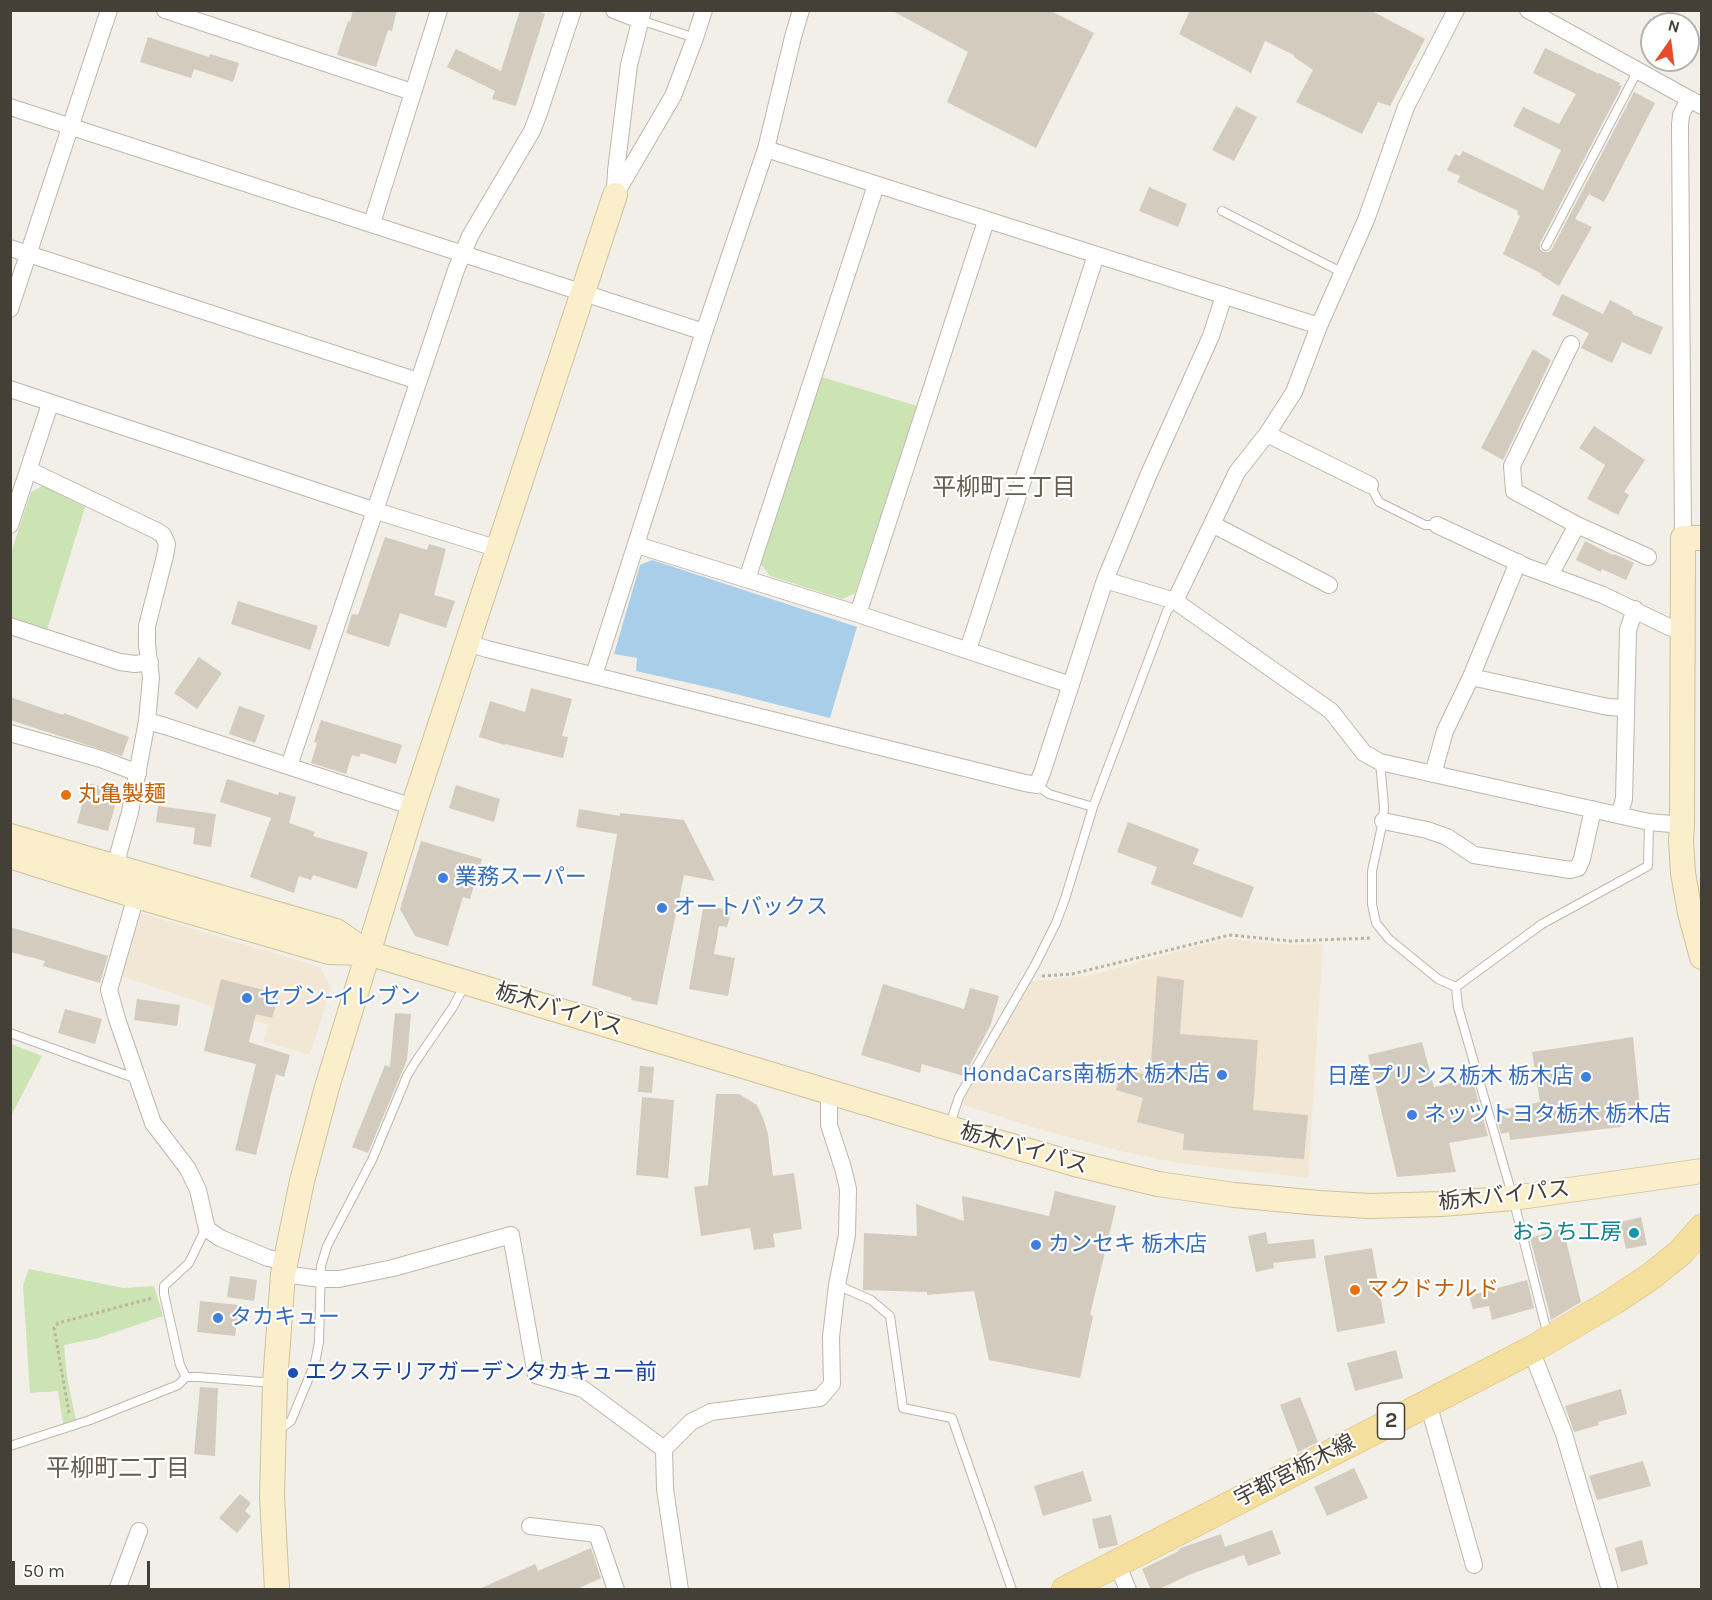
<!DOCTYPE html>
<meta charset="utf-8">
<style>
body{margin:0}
#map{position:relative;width:1712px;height:1600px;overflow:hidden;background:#f2efe8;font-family:Karla,sans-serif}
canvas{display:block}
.frame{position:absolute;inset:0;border:12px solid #454037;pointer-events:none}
.north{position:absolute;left:1640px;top:12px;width:60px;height:60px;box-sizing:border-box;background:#fff;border:2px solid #b5b3af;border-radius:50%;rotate:14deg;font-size:16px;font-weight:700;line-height:24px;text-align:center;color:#454037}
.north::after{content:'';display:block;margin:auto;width:21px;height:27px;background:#e74b2a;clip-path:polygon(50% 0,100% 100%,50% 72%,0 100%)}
.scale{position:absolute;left:12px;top:1561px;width:138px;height:27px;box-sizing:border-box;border:3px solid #454037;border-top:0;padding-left:8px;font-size:18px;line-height:21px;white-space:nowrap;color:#454037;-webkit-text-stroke:4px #fff;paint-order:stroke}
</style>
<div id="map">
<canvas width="1712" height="1600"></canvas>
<div class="frame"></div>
<div class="north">N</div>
<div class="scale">50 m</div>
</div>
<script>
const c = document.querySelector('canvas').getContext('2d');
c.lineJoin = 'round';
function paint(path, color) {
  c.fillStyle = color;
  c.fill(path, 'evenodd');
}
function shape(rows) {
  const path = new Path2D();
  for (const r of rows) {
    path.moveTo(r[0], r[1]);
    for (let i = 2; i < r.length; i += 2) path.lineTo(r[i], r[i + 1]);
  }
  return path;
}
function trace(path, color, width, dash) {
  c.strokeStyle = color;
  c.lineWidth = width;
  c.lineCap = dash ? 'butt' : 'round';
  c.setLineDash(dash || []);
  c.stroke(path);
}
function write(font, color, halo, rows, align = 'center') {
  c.font = font + ' Karla,"Noto Sans JP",sans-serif';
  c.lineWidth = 4.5;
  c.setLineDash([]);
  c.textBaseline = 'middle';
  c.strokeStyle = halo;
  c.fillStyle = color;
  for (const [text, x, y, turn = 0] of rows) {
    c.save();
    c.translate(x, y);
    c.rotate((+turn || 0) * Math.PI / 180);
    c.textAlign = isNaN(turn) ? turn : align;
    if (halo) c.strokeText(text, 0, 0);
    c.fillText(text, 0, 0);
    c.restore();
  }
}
const commercial = shape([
 [137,912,320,967,331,987,310,1055,263,1041,268,1025,121,976],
 [1230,939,1292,945,1323,944,1308,1178,1178,1163,1120,1151,1042,1130,961,1104,1031,981,1087,976,1194,947]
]);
const green = shape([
 [822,377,917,406,855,593,842,599,770,576,761,564],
 [42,486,47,487,85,507,47,630,11,618,11,553,31,492],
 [11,1044,42,1056,11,1116,10,1044],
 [29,1269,123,1288,154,1286,163,1316,95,1339,64,1345,67,1377,76,1420,63,1424,58,1391,30,1393,23,1285]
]);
const water = shape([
 [652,560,857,627,830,718,716,689,636,671,637,658,614,654,640,565]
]);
const building = shape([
 [353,10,397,10,392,31,388,30,376,67,337,55,348,21,350,22],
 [520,10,535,10,545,14,516,106,492,99,495,91,447,67,456,49,501,71],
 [891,10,1049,10,1094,33,1036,148,947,102,968,52],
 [1190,10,1370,10,1425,39,1390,106,1378,102,1362,134,1296,102,1313,70,1294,57,1294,55,1265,41,1251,73,1179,34],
 [148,37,209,57,210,54,239,63,233,82,194,69,191,78,140,62],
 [1545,48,1599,74,1599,73,1620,83,1619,85,1622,86,1540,243,1540,249,1544,252,1549,252,1552,249,1634,92,1655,103,1604,202,1589,194,1575,219,1592,227,1559,286,1541,275,1542,274,1503,254,1520,216,1517,214,1518,211,1457,182,1460,176,1447,170,1455,154,1460,156,1463,151,1543,190,1561,150,1513,126,1523,107,1559,124,1576,94,1533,73],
 [1236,106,1257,117,1234,161,1212,150],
 [1149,187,1187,204,1178,227,1139,211],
 [1562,294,1603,314,1610,300,1633,312,1632,314,1663,327,1651,355,1622,342,1612,363,1581,348,1589,333,1552,315],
 [1533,349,1551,360,1503,460,1481,448],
 [1594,426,1645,460,1624,492,1629,495,1618,515,1587,499,1605,465,1579,448],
 [385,537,427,550,429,544,446,549,434,595,455,601,446,628,400,613,389,647,346,633,352,614,358,615],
 [1585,541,1613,555,1614,554,1634,563,1626,580,1602,569,1601,572,1576,560],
 [238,601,318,626,310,650,231,624],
 [199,657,222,673,197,709,174,693],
 [531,688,572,699,562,736,568,737,563,758,505,744,505,745,479,737,490,701,525,712],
 [10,697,63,715,64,713,129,737,122,756,10,720],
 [239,706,265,715,255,743,229,734],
 [321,720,402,745,396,764,361,753,359,757,352,755,346,774,311,763,317,743,314,742],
 [227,779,278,795,279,792,296,797,289,823,315,832,313,836,368,852,357,889,313,875,311,880,299,876,294,893,250,877,271,818,220,802],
 [88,783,119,791,108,831,77,823],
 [456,785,500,799,494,822,449,808],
 [158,806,216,814,211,847,193,844,195,828,156,822],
 [579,809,620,816,620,813,684,820,715,881,684,875,657,1005,631,1000,632,998,592,985,617,834,576,827],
 [1128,822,1199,849,1193,864,1254,887,1242,918,1151,884,1157,867,1117,852],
 [421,841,482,859,470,899,463,897,448,946,415,936,400,909],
 [704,903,731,912,727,927,719,926,714,954,735,958,728,996,689,989],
 [10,927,108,956,100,983,43,966,45,961,10,952],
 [1157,976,1184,980,1180,1034,1258,1040,1253,1110,1308,1115,1304,1159,1183,1150,1184,1134,1137,1122,1143,1098,1116,1090,1122,1069,1150,1076],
 [221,979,279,994,272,1018,256,1014,249,1042,290,1055,284,1077,276,1074,256,1155,235,1150,256,1064,204,1051],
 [883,984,964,1009,970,988,999,996,991,1024,964,1076,922,1064,920,1073,861,1055],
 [137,999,180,1005,177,1026,134,1020],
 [65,1009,102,1019,95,1044,58,1033],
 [395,1013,411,1014,407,1060,368,1153,352,1147,385,1065,390,1067],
 [1633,1037,1640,1107,1621,1127,1510,1140,1509,1132,1501,1134,1495,1111,1540,1102,1532,1052],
 [1422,1042,1434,1087,1472,1078,1488,1136,1449,1143,1456,1172,1397,1177,1368,1055],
 [640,1066,654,1067,652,1093,638,1092],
 [716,1094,739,1094,757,1105,763,1118,768,1134,773,1176,794,1173,802,1229,773,1234,775,1247,754,1250,750,1228,701,1236,694,1187,708,1185],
 [642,1097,674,1100,668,1178,636,1175],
 [1055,1191,1116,1206,1090,1315,1093,1316,1080,1378,989,1360,974,1291,927,1295,927,1292,863,1290,864,1233,917,1236,916,1204,964,1221,962,1196,1049,1216],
 [1641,1217,1647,1245,1626,1249,1620,1222],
 [1563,1228,1581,1302,1551,1320,1530,1238],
 [1266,1232,1268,1244,1314,1239,1316,1258,1273,1263,1274,1268,1256,1272,1248,1236],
 [1372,1248,1385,1323,1337,1332,1324,1256],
 [230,1276,257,1280,254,1301,227,1297],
 [1527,1280,1534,1308,1492,1320,1489,1306,1473,1309,1469,1296],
 [200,1301,239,1305,235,1336,197,1332],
 [1396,1350,1403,1378,1355,1391,1347,1363],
 [200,1387,218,1388,215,1456,194,1454],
 [1621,1389,1627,1414,1598,1422,1599,1425,1574,1432,1565,1406],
 [1300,1397,1318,1442,1298,1452,1280,1405],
 [1643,1461,1651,1486,1597,1500,1589,1476],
 [1354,1468,1368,1498,1327,1516,1314,1487],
 [1083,1471,1092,1501,1043,1516,1034,1486],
 [240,1494,251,1503,245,1511,251,1516,237,1533,219,1518],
 [1111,1515,1118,1545,1099,1549,1092,1519],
 [1272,1530,1281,1554,1248,1566,1244,1555,1191,1574,1157,1590,1151,1590,1142,1569,1179,1551,1178,1550,1181,1548,1221,1534,1225,1547],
 [1642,1540,1648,1564,1621,1572,1615,1548],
 [591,1548,601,1578,575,1590,477,1590,535,1564,538,1571]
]);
const path = shape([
 [1042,976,1072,974,1230,935,1290,941,1372,938],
 [69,1413,54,1328,58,1323,153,1298]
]);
const lane = shape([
 [640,20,695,38],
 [1222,211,1343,273],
 [1546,246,1638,70],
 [1370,485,1379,502,1425,525,1437,525],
 [1380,762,1384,806,1383,821,1372,871,1372,904,1376,923,1389,939,1438,979,1456,987],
 [1037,785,1049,794,1093,807],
 [1456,987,1458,1007,1513,1198,1548,1336],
 [1456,987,1542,924,1648,866,1649,822],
 [10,1033,137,1079],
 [949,1127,959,1097,1035,965,1056,923,1065,899,1093,807,1167,611,1175,601],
 [837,1285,871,1300,890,1316,903,1408,952,1418,1012,1590],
 [186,1377,180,1365,164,1294,164,1286,189,1263,203,1234,207,1229],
 [277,1431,291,1421,315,1363,319,1342,321,1266,327,1246,372,1160,407,1076,414,1064,453,1007,460,994,462,985],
 [10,1446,90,1420,178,1385,186,1377,198,1377,274,1383]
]);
const street = shape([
 [165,10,412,92],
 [614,10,640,20],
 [1528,10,1702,106],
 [10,107,704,332],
 [766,149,1319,326,1294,392,1267,434,1237,472,1175,601],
 [615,191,616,171,629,65,643,10],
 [615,195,673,96,695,38,704,10],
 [372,223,439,10],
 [10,248,418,381],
 [10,309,109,10],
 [1319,326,1366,220,1406,107,1456,10],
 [1571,344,1512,466,1514,491,1577,525,1648,557],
 [10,389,376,511,499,549],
 [1267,434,1370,485],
 [29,470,157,531,163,535,167,544,165,556,147,626,147,645,151,678,147,721,130,812,115,866],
 [1212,524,1329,585],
 [10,525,50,404],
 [1437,525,1527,567,1603,595,1669,627,1682,631],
 [1683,538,1680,125,1681,115,1689,99],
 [637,545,858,614,1071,685],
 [1550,575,1577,525],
 [747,579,876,185],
 [1105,580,1175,601,1331,711,1364,753,1380,762,1649,822,1682,825],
 [858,614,986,221],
 [10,626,120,662,135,664,150,662],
 [468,643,487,649,1025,783,1037,785,1042,773,1105,580,1148,476,1211,336,1224,296],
 [968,650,1096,255],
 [594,675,704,332,766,149,793,37,801,10],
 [1471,677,1608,707,1626,708],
 [147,721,165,726,413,807],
 [10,733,101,759,138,773],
 [289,766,456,270,470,236,532,131,539,113,573,10],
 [1433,774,1445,731,1471,677,1518,562],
 [1619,815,1624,799,1628,630,1635,609],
 [1383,821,1427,830,1447,837,1474,855,1570,870,1578,868,1582,859,1593,809],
 [136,896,109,990,117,1019,153,1123,188,1169,198,1190,207,1229,220,1238,268,1258,285,1262],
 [283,1274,321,1279,339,1279,393,1268,511,1235,536,1375,583,1389,664,1449],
 [1531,1350,1564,1434,1610,1590],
 [1428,1403,1474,1565],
 [530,1526,597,1534,616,1590],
 [1117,1563,1128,1590],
 [117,1590,139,1531],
 [680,1590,665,1489,664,1449,691,1422,711,1412,820,1398,832,1384,831,1337,837,1285,847,1235,848,1189,843,1168,829,1125,829,1091]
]);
const secondary = shape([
 [1702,538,1683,538,1682,825,1681,841,1683,873,1690,913,1702,957],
 [10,836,336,931,368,953],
 [10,856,136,896,329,952,368,953,949,1128,1075,1164,1158,1184,1234,1195,1319,1203,1370,1206,1442,1204,1513,1198,1702,1171],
 [277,1590,272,1497,275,1383,283,1274,302,1181,327,1087,413,807,615,195]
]);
const primary = shape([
 [1065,1590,1531,1350,1614,1301,1650,1277,1680,1253,1702,1228]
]);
const markers = [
 [66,795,6,"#e8710a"],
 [443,878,6,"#3f7fe0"],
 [662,908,6,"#3f7fe0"],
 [247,998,6,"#3f7fe0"],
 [1222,1075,6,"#3f7fe0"],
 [1586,1077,6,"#3f7fe0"],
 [1412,1115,6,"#3f7fe0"],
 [1634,1233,6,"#0f9aa8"],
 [1036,1245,6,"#3f7fe0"],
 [1355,1290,6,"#e8710a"],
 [218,1318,6,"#3f7fe0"],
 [293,1373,6,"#1a4fb4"]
];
const shields = [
 [1391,1421,27]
];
const shieldNames = [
 ["2",1391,1421]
];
const foodNames = [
 ["丸亀製麺",78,795],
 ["マクドナルド",1367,1290]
];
const shopNames = [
 ["業務スーパー",455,878],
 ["オートバックス",674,908],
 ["セブン-イレブン",259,998],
 ["HondaCars南栃木 栃木店",1210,1075,"right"],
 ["日産プリンス栃木 栃木店",1574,1077,"right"],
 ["ネッツトヨタ栃木 栃木店",1424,1115],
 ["カンセキ 栃木店",1048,1245],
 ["タカキュー",230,1318]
];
const streetNames = [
 ["栃木バイパス",559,1010,17],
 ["栃木バイパス",1024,1149,16],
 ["栃木バイパス",1504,1196,-6],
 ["宇都宮栃木線",1295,1471,-27]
];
const cultureNames = [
 ["おうち工房",1622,1233]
];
const transitNames = [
 ["エクステリアガーデンタカキュー前",305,1373]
];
const neighbourhoodNames = [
 ["平柳町三丁目",1004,488],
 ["平柳町二丁目",118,1469]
];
paint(commercial, '#f2e7d5');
paint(green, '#cce3b4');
paint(water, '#a9ceea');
paint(building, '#d3cbbe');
trace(lane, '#bdb7ab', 10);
trace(street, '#bdb7ab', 18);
trace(secondary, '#cec29b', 26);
trace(primary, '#d9bc6f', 28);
trace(path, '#bdb39d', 3, [3, 3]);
trace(lane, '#fff', 8);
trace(street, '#fff', 16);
trace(secondary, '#faefca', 24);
trace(primary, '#f5df9e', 27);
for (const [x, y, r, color] of markers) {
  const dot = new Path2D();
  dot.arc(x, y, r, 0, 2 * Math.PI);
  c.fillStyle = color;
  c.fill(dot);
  trace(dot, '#fff', 2);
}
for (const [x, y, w] of shields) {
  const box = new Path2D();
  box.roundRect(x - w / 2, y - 18, w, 36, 4.5);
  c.fillStyle = '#fff';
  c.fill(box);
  trace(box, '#454037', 1.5);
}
write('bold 21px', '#454037', null, shieldNames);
write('22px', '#c56008', '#fff', foodNames, 'left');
write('22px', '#366cbe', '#fff', shopNames, 'left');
write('22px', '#454037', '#fff', streetNames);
write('22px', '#0d838f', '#fff', cultureNames, 'right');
write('22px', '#164399', '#fff', transitNames, 'left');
write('24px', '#675e4f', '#fff', neighbourhoodNames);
</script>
